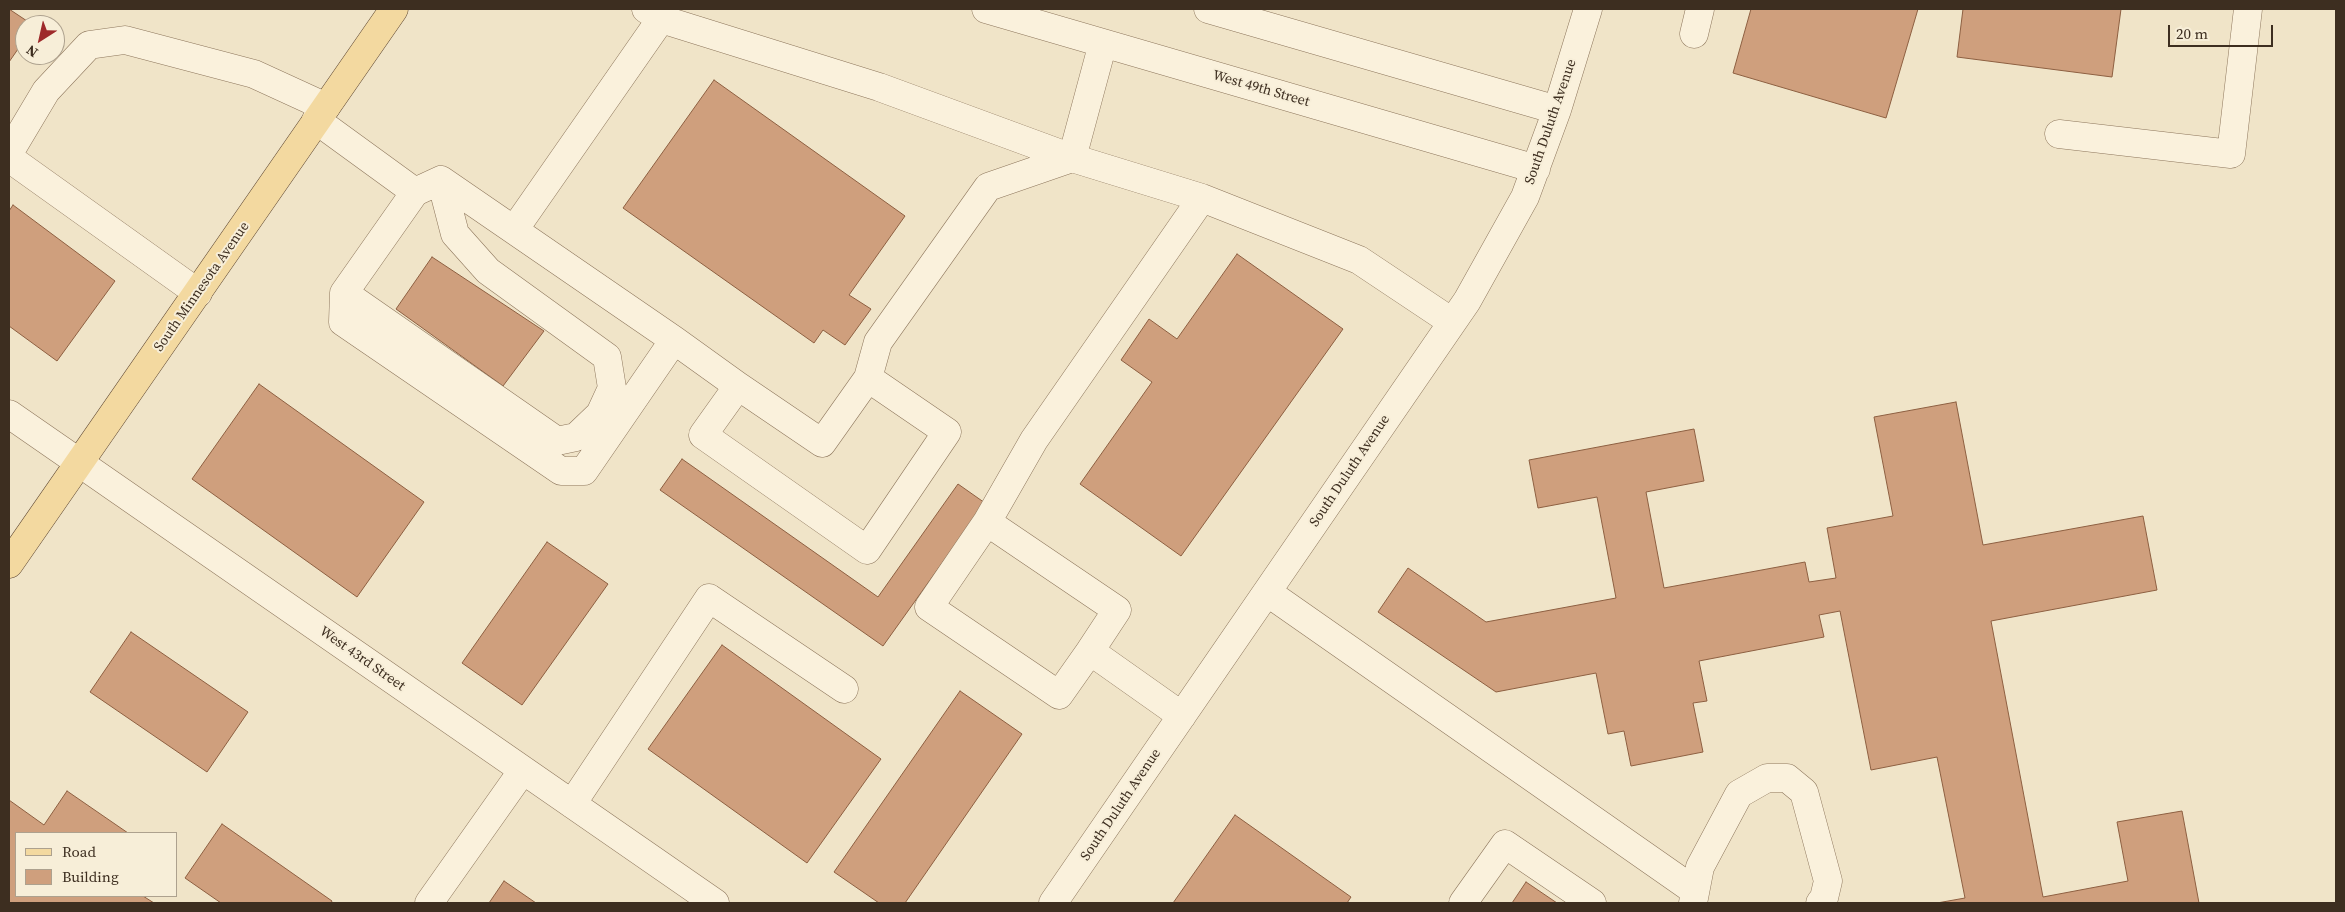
<!DOCTYPE html>
<style>
body{margin:0}
#map{position:relative;width:2345px;height:912px;overflow:hidden;background:#f0e4c8;font-family:"Source Serif 4",serif}
canvas{display:block}
.frame{position:absolute;inset:0;border:10px solid #3d2e20;pointer-events:none}
.legend{position:absolute;left:15px;top:832px;width:162px;height:65px;box-sizing:border-box;background:#f7eed8;border:1px solid #ada18e;margin:0;padding:6px 9px;list-style:none;font-size:15px;color:#3d2e20}
.legend li{display:flex;align-items:center;gap:10px;height:25px}
.legend b{width:25px;border:1px solid #ada18e}
.north{position:absolute;left:15px;top:15px;width:50px;height:50px;box-sizing:border-box;background:#f7eed8;border:1px solid #ada18e;border-radius:50%;rotate:215deg;font-size:14px;font-weight:700;line-height:20px;text-align:center;color:#3d2e20}
.north::after{content:'';display:block;margin:auto;width:18px;height:22px;background:#9e2a2b;clip-path:polygon(50% 0,100% 100%,50% 72%,0 100%)}
.scale{position:absolute;left:2168px;top:25px;width:105px;height:22px;box-sizing:border-box;border:2px solid #3d2e20;border-top:0;padding-left:6px;font-size:15px;line-height:18px;white-space:nowrap;color:#3d2e20;-webkit-text-stroke:4px #f7eed8;paint-order:stroke}
</style>
<div id="map">
<canvas width="2345" height="912"></canvas>
<div class="frame"></div>
<ul class="legend">
<li><b style="height:6px;background:#f3d9a0"></b>Road</li>
<li><b style="height:14px;background:#cf9f7d"></b>Building</li>
</ul>
<div class="north">N</div>
<div class="scale">20 m</div>
</div>
<script>
const c = document.querySelector('canvas').getContext('2d');
c.lineJoin = 'round';
function paint(path, color) {
  c.fillStyle = color;
  c.fill(path, 'evenodd');
}
function shape(rows) {
  const path = new Path2D();
  for (const r of rows) {
    path.moveTo(r[0], r[1]);
    for (let i = 2; i < r.length; i += 2) path.lineTo(r[i], r[i + 1]);
  }
  return path;
}
function trace(path, color, width, dash) {
  c.strokeStyle = color;
  c.lineWidth = width;
  c.lineCap = dash ? 'butt' : 'round';
  c.setLineDash(dash || []);
  c.stroke(path);
}
function write(font, color, halo, rows, align = 'center') {
  c.font = font + ' "Source Serif 4",serif';
  c.lineWidth = 4;
  c.setLineDash([]);
  c.textBaseline = 'middle';
  c.strokeStyle = halo;
  c.fillStyle = color;
  for (const [text, x, y, turn = 0] of rows) {
    c.save();
    c.translate(x, y);
    c.rotate((+turn || 0) * Math.PI / 180);
    c.textAlign = isNaN(turn) ? turn : align;
    if (halo) c.strokeText(text, 0, 0);
    c.fillText(text, 0, 0);
    c.restore();
  }
}
const building = shape([
 [9,9,33,25,25,25,25,39,9,62,9,9],
 [1751,9,1918,9,1886,118,1733,73,1751,9],
 [1963,9,2121,9,2112,77,1957,57,1963,9],
 [714,80,905,216,849,295,871,309,845,345,823,330,814,343,623,208,714,80],
 [13,205,115,281,57,361,9,326,9,211,13,205],
 [1237,254,1343,329,1181,556,1080,484,1152,382,1121,360,1149,319,1177,339,1237,254],
 [432,257,544,331,503,386,396,309,432,257],
 [259,384,424,502,357,597,192,479,259,384],
 [1956,402,1983,545,2143,516,2157,590,1991,621,2043,897,2128,881,2117,822,2182,811,2199,903,1937,903,1965,898,1937,757,1871,770,1840,611,1819,615,1824,637,1699,661,1707,701,1693,703,1703,752,1631,766,1624,731,1608,734,1596,673,1496,692,1378,612,1408,568,1486,622,1616,598,1597,497,1538,508,1529,460,1694,429,1704,481,1646,492,1664,588,1805,562,1809,582,1836,578,1827,528,1893,516,1874,417,1956,402],
 [682,459,878,597,958,484,985,503,883,646,660,490,682,459],
 [547,542,608,584,522,705,462,663,547,542],
 [131,632,248,712,207,772,90,692,131,632],
 [722,645,881,759,807,863,648,749,722,645],
 [960,691,1022,734,905,903,879,903,834,872,960,691],
 [67,791,128,833,16,833,16,896,143,896,154,903,9,903,9,800,44,825,67,791],
 [1235,815,1351,897,1347,903,1173,903,1235,815],
 [222,824,332,901,331,903,221,903,185,878,222,824],
 [504,881,536,903,489,903,504,881],
 [1526,882,1557,903,1512,903,1526,882]
]);
const minor = shape([
 [986,9,1536,169],
 [1208,9,1557,110],
 [661,19,879,87,1072,158,1202,198,1359,260,1452,322],
 [1694,34,1700,9],
 [316,120,415,192],
 [2059,134,2231,154,2248,9],
 [9,153,46,91,89,45,125,40,254,74,326,107],
 [9,158,198,293],
 [514,230,661,19,646,9],
 [344,293,557,441,576,437,600,414,612,388,607,357,488,271,455,234,441,180],
 [674,340,584,471,561,471,343,322,344,293,415,192,441,180,674,340,738,386,703,435,867,550,947,432,868,378,822,443,738,386],
 [868,378,878,342,988,187,1072,158,1103,43],
 [9,414,715,903],
 [987,522,1034,440,1202,198],
 [1267,592,1695,891],
 [1090,651,1117,610,987,522,929,607,1059,695,1090,651,1182,716],
 [572,804,709,598,844,689],
 [429,903,523,770],
 [1053,903,1467,301,1525,197,1557,110,1588,9],
 [1463,903,1505,844,1592,903],
 [1693,903,1700,867,1739,794,1767,778,1787,778,1804,792,1828,881,1824,898,1820,903]
]);
const major = shape([
 [9,564,394,9]
]);
const streetNames = [
 ["West 49th Street",1261,89,16],
 ["South Duluth Avenue",1551,122,-71],
 ["South Minnesota Avenue",202,287,-55],
 ["South Duluth Avenue",1350,471,-56],
 ["West 43rd Street",362,659,35],
 ["South Duluth Avenue",1121,805,-56]
];
paint(building, '#cf9f7d');
trace(building, '#8d5f41', 1);
trace(minor, '#8d765c', 29);
trace(major, '#5b4430', 29);
trace(minor, '#faf1dc', 28);
trace(major, '#f3d9a0', 28);
write('14px', '#3d2e20', '#f7eed8', streetNames);
</script>
